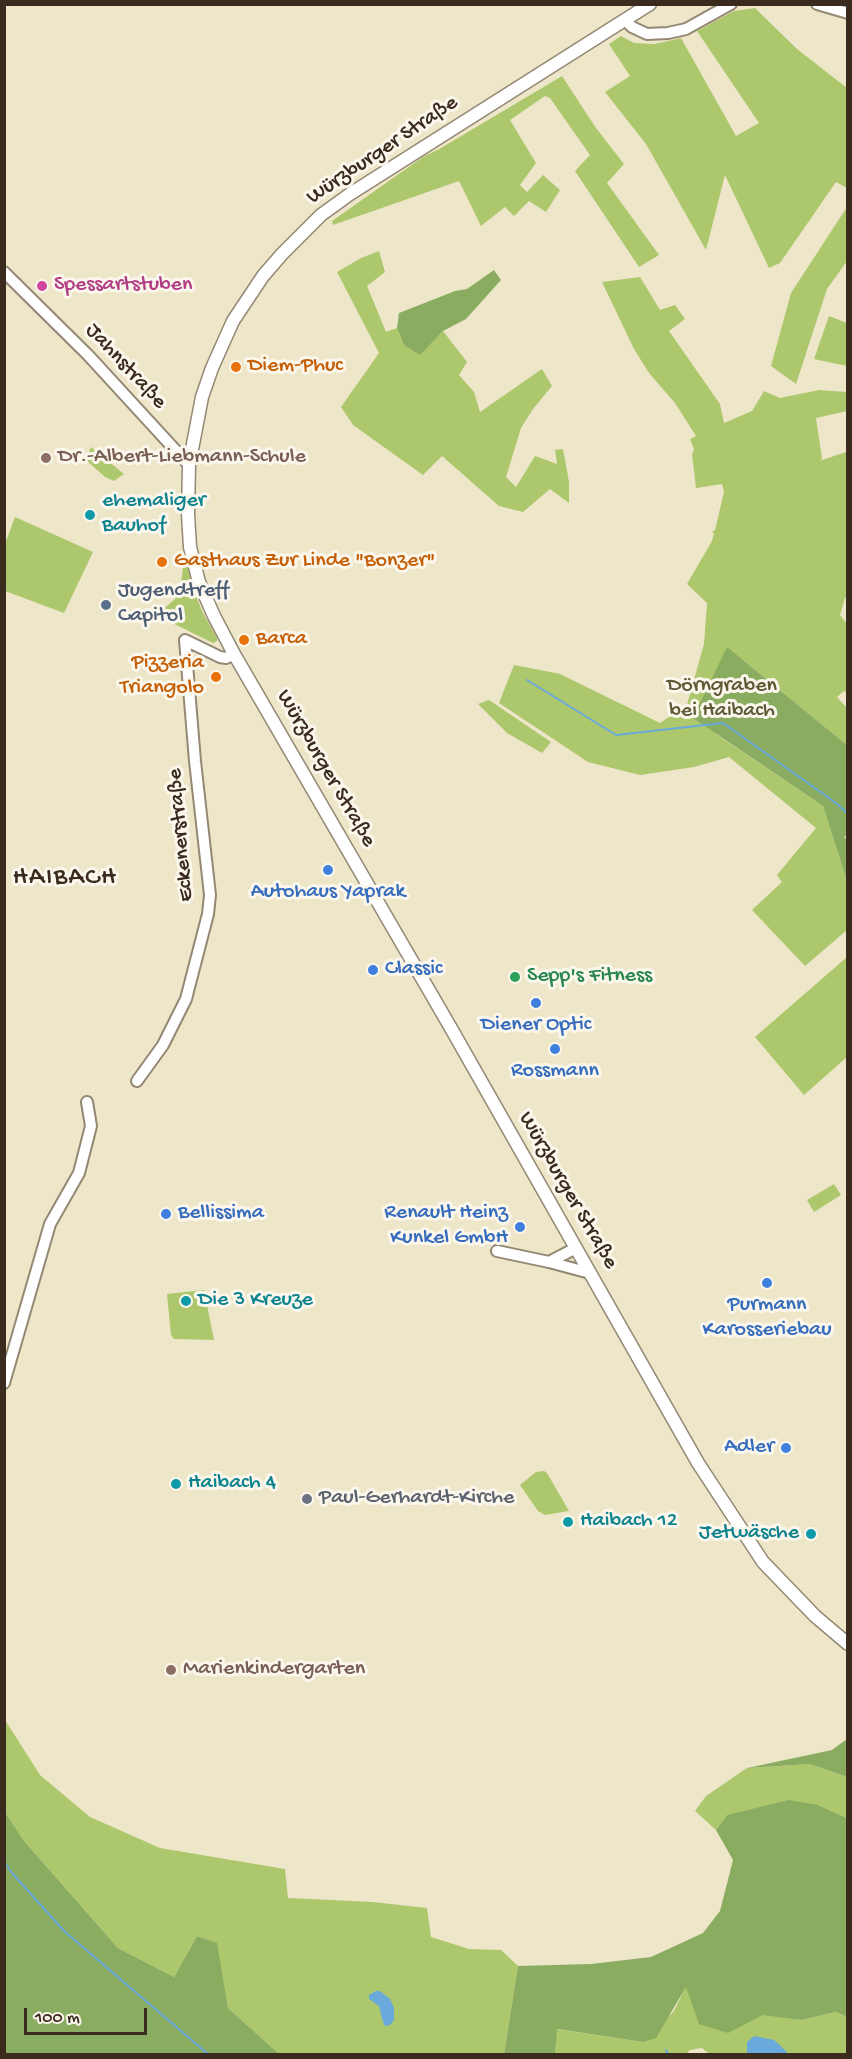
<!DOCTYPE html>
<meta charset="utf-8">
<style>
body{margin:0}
#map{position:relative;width:852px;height:2059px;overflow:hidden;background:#eee6c9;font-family:"Gochi Hand",sans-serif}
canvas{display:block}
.frame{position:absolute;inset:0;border:6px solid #3b2a1e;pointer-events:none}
.scale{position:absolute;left:24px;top:2008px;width:123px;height:27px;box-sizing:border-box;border:3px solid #3b2a1e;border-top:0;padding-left:8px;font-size:18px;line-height:21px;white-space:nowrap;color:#3b2a1e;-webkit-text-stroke:4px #fbf7ec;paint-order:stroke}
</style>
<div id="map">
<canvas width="852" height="2059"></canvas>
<div class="frame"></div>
<div class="scale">100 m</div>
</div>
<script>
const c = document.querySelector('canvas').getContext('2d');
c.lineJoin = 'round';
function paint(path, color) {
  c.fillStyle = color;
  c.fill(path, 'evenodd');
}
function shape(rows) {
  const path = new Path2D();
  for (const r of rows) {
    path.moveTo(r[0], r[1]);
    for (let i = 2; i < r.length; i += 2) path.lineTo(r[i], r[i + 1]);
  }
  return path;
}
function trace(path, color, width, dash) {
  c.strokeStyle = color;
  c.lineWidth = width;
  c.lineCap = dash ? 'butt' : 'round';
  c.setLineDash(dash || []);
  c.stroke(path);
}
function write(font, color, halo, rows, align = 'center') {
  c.font = font + ' "Gochi Hand",sans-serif';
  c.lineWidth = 6;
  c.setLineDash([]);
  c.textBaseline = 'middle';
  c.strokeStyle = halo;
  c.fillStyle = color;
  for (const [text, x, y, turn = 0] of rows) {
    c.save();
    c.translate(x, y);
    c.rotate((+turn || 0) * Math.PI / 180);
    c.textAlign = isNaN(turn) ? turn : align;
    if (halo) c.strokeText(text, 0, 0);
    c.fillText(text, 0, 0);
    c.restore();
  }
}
const green = shape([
 [755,8,797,49,847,88,847,188,836,182,780,263,769,268,725,175,706,250,646,144,605,92,630,76,609,44,621,36,634,43,655,44,681,38,736,136,759,123,697,31,734,11],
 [562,76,596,128,624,164,607,183,659,255,639,267,575,171,590,155,550,98,545,96,510,120,536,163,520,185,527,192,543,175,560,190,546,212,529,201,514,216,505,207,481,226,459,181,333,225,332,221,423,157,441,148],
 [847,207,847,261,827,289,796,384,771,366,791,293],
 [379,251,385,272,367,286,386,332,397,328,404,345,420,354,443,331,467,362,459,375,474,392,480,412,542,369,552,386,533,409,521,428,506,477,516,487,535,456,557,464,555,450,563,449,569,482,569,503,550,489,523,512,499,506,442,456,423,475,353,425,341,407,379,353,337,272,361,258],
 [640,277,660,310,675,305,685,319,669,331,720,404,724,423,752,411,764,391,780,398,819,390,847,392,847,411,816,418,822,459,819,461,846,452,847,458,847,596,845,598,840,615,847,624,848,694,844,691,837,697,847,708,847,745,743,660,807,780,713,732,823,806,847,881,847,930,805,966,752,910,782,882,777,875,816,828,729,757,694,767,640,775,588,762,499,703,514,665,560,674,660,723,687,705,704,644,707,603,687,584,712,541,714,533,712,532,715,530,724,492,722,484,696,488,692,454,694,449,690,439,696,436,675,403,649,373,634,349,602,282],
 [829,316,847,323,847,366,814,359],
 [91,447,124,474,114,481,105,477,86,460],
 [15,517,93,552,64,613,5,591,5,544],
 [186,559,193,588,202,611,217,638,217,641,213,643,158,616,158,614,175,599,180,590,184,560],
 [489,700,551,742,542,753,507,733,478,704],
 [847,957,847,1057,804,1095,755,1037],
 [834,1184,841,1195,814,1212,807,1200],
 [204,1290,214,1340,174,1339,171,1335,167,1294],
 [544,1471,547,1473,569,1511,545,1515,538,1511,520,1485,536,1472],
 [5,1720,40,1775,90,1817,160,1848,285,1869,288,1898,373,1902,427,1908,431,1937,469,1949,501,1950,518,1966,504,2054,279,2054,228,2008,216,1943,197,1936,174,1977,118,1948,24,1841,5,1812],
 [810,1764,847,1777,847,1818,818,1805,727,1815,716,1830,695,1811,706,1796,747,1768],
 [686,1986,748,2020,763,2014,801,2020,836,2012,847,2017,847,2054,787,2054,787,2052,747,2042,747,2054,709,2054,702,2048,690,2050,686,2054,555,2054,556,2029,643,2042,674,2011]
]);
const forest = shape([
 [494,270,501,280,466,319,443,331,420,355,404,345,397,328,399,313,455,291,467,289],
 [727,647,847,745,847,837,844,836,847,841,847,881,823,806,693,718],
 [847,1739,847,1777,810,1764,747,1768,832,1750],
 [789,1800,818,1805,847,1818,847,2017,836,2012,801,2020,763,2015,728,2033,699,2024,686,1987,656,2038,643,2042,557,2029,555,2054,504,2054,518,1966,591,1964,651,1957,703,1933,720,1911,733,1860,716,1830,727,1815],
 [5,1812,24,1841,118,1948,174,1977,197,1936,217,1943,228,2008,279,2054,5,2054]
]);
const water = shape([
 [376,1991,380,1991,390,1999,394,2008,394,2020,390,2025,385,2026,383,2022,379,2006,369,1999,369,1995],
 [754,2036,774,2040,787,2052,787,2054,747,2054,747,2042]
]);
const stream = shape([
 [527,680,616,735,723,723,836,803,848,814],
 [4,1862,12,1873,64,1931,208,2054],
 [666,2050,668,2054]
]);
const tertiary = shape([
 [817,4,848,13],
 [626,21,632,27,647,34,668,33,686,29,731,4],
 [4,272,88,355,189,465],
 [137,1081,163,1045,186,999,208,914,210,895,195,761,185,640,220,657,226,658,234,654],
 [497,1251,549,1262,590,1273],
 [549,1262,576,1248],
 [4,1383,50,1224,79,1173,91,1126,87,1102]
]);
const secondary = shape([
 [650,4,350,194,321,215,282,254,263,276,233,321,212,368,202,397,189,465,188,514,190,547,199,582,214,616,234,654,452,1030,698,1463,763,1562,815,1616,848,1644]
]);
const markers = [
 [42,286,6,"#d1479c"],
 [236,367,6,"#e8710a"],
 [46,458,6,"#8d6e63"],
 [90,515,6,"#0f9aa8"],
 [162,562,6,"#e8710a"],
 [106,605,6,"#5c6f8a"],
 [244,640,6,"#e8710a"],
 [216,677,6,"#e8710a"],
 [328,870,6,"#3f7fe0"],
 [373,970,6,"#3f7fe0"],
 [515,977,6,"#2e9e5b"],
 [536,1003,6,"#3f7fe0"],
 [555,1049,6,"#3f7fe0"],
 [166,1214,6,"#3f7fe0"],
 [520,1227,6,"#3f7fe0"],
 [767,1283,6,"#3f7fe0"],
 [186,1301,6,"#0f9aa8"],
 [786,1448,6,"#3f7fe0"],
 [176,1484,6,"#0f9aa8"],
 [307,1499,6,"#6b7280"],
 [568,1522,6,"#0f9aa8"],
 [811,1534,6,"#0f9aa8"],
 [171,1670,6,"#8d6e63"]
];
const streetNames = [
 ["Würzburger Straße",383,151,-34],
 ["Jahnstraße",125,367,47],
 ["Würzburger Straße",325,769,60],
 ["Eckenerstraße",182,835,-95],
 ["Würzburger Straße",567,1191,60]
];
const hotelNames = [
 ["Spessartstuben",54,286]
];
const foodNames = [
 ["Diem-Phuc",248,367],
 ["Gasthaus Zur Linde \"Bonzer\"",174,562],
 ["Barca",256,640],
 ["Pizzeria",204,664,"right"],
 ["Triangolo",204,689,"right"]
];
const educationNames = [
 ["Dr.-Albert-Liebmann-Schule",58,458],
 ["Marienkindergarten",183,1670]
];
const cultureNames = [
 ["ehemaliger",102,502],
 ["Bauhof",102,527],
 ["Die 3 Kreuze",198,1301],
 ["Haibach 4",188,1484],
 ["Haibach 12",580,1522],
 ["Jetwäsche",799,1534,"right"]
];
const serviceNames = [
 ["Jugendtreff",118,592],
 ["Capitol",118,617]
];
const parkNames = [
 ["Dörngraben",722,687],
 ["bei Haibach",722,712]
];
const shopNames = [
 ["Autohaus Yaprak",328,893],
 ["Classic",385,970,"left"],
 ["Diener Optic",536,1026],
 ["Rossmann",555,1072],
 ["Bellissima",178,1214,"left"],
 ["Renault Heinz",508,1214,"right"],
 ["Kunkel GmbH",508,1239,"right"],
 ["Purmann",767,1306],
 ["Karosseriebau",767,1331],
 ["Adler",774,1448,"right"]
];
const leisureNames = [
 ["Sepp's Fitness",527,977]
];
const worshipNames = [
 ["Paul-Gerhardt-Kirche",319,1499]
];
const quarterNames = [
 ["HAIBACH",65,879]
];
paint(green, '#adc76d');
paint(forest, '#8aac60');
paint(water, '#69a9dc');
trace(stream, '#69a9dc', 2);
trace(tertiary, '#948874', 14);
trace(secondary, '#948874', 15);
trace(tertiary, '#fff', 10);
trace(secondary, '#fff', 12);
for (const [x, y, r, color] of markers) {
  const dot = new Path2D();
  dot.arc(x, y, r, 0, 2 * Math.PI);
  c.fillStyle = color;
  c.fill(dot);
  trace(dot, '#fbf7ec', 2);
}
write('22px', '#3b2a1e', '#fbf7ec', streetNames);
write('22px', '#b23c85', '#fbf7ec', hotelNames, 'left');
write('22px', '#c56008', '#fbf7ec', foodNames, 'left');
write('22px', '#785e54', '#fbf7ec', educationNames, 'left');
write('22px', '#0d838f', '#fbf7ec', cultureNames, 'left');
write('22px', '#4e5e75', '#fbf7ec', serviceNames, 'left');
write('22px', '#5d5936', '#fbf7ec', parkNames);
write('22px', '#366cbe', '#fbf7ec', shopNames);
write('22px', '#27864d', '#fbf7ec', leisureNames, 'left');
write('22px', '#5b616d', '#fbf7ec', worshipNames, 'left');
c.letterSpacing = '1.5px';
write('26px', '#3b2a1e', '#fbf7ec', quarterNames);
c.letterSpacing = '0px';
</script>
